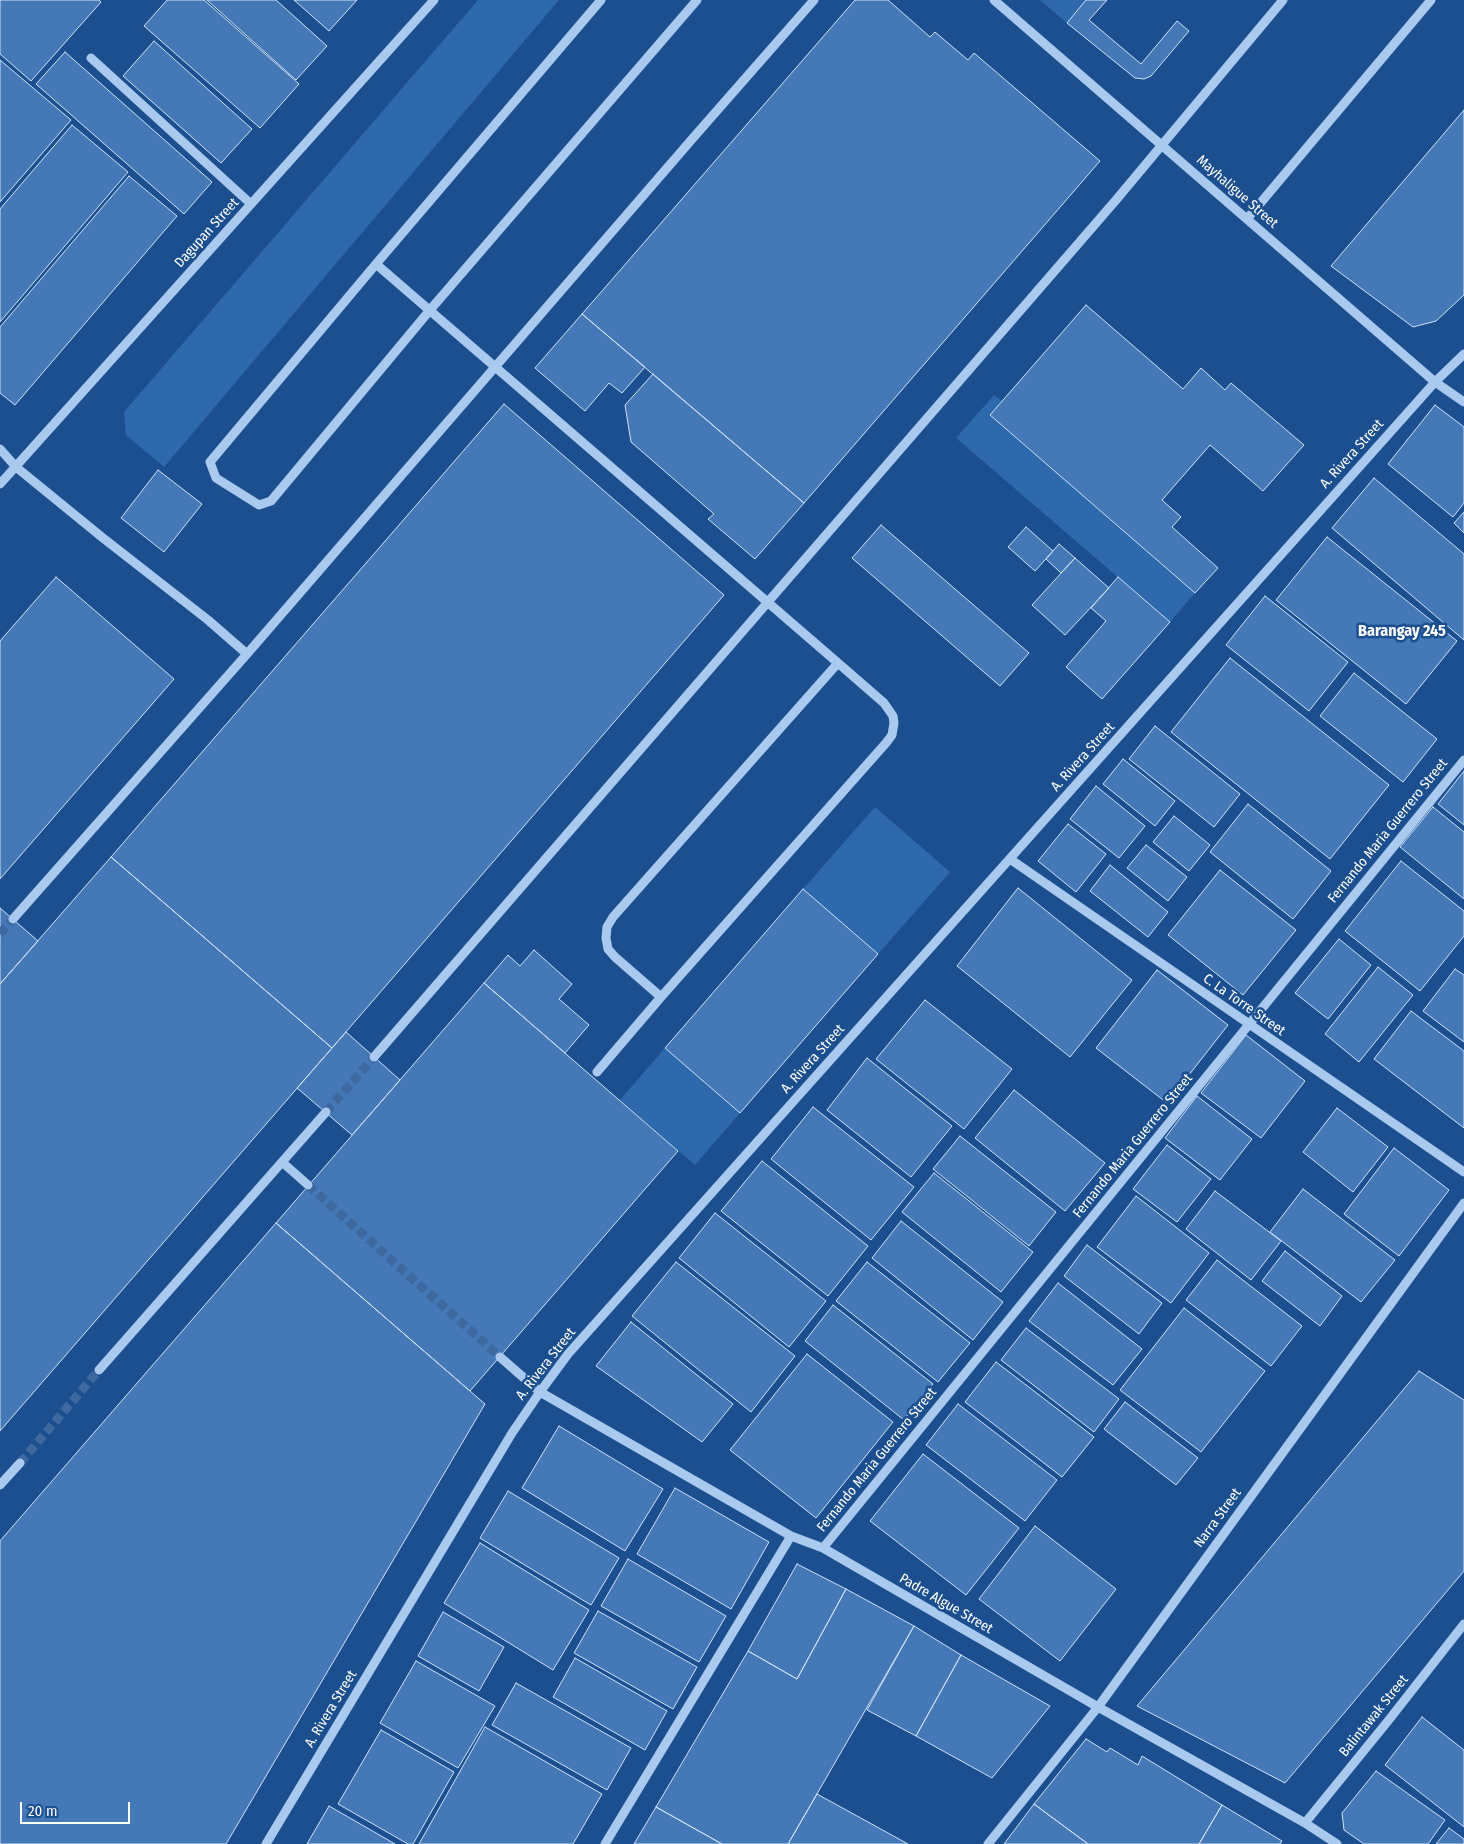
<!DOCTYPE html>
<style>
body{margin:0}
#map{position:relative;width:1464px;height:1844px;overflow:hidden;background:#1b4f8f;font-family:"Fira Sans Condensed",sans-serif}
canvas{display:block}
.scale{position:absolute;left:20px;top:1802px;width:110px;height:22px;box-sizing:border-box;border:2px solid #fff;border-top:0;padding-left:6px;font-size:15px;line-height:18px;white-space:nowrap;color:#fff;-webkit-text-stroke:4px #1b4f8f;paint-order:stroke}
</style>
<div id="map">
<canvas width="1464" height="1844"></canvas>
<div class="scale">20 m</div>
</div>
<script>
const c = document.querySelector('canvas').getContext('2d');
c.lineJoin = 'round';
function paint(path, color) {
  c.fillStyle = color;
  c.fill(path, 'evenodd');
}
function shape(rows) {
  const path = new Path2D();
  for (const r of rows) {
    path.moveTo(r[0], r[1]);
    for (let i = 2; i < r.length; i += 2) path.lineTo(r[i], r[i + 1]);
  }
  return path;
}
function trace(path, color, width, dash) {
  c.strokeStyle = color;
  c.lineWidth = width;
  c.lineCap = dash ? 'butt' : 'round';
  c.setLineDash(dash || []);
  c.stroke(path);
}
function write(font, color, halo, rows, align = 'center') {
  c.font = font + ' "Fira Sans Condensed",sans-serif';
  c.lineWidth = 5;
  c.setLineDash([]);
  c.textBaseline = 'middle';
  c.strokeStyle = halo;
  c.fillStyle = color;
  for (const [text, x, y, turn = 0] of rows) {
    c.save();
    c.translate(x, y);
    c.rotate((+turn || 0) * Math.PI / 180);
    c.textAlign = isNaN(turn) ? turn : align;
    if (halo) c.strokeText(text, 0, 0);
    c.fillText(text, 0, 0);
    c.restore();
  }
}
const green = shape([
 [478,0,559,0,164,467,126,435,124,412],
 [1040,0,1086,0,1067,23],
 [994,395,1002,401,990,415,1195,593,1170,622,956,438],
 [875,807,950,872,878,954,803,889],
 [665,1048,740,1113,695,1165,620,1100]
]);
const building = shape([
 [0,0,99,0,101,2,31,81,0,54,0,0],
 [167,0,204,0,299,84,260,128,144,26,167,0],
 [207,0,276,0,327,46,296,80,207,0],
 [294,0,357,0,329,31,294,0],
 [855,0,888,0,930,37,935,32,968,60,974,53,1100,161,804,503,582,314,855,0],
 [1086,0,1107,0,1089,20,1141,64,1177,21,1189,31,1151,76,1144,79,1135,78,1067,23,1086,0],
 [154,41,252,129,221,163,123,76,154,41],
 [65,52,212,182,184,214,36,84,65,52],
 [0,60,71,120,0,202,0,60],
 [1464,110,1464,295,1436,321,1413,327,1331,266,1464,110],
 [72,125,128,172,0,322,0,209,72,125],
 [129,176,177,216,15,405,0,393,0,327,129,176],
 [1086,305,1183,389,1201,368,1225,390,1231,383,1304,445,1263,491,1210,445,1162,500,1181,517,1172,527,1218,568,1195,593,990,415,1086,305],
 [582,314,645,367,622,393,609,383,585,411,535,368,582,314],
 [653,374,804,503,755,559,708,519,714,514,631,442,625,405,653,374],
 [504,404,724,595,332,1048,111,857,504,404],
 [1435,405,1464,427,1464,503,1453,517,1388,464,1435,405],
 [158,470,202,504,164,552,121,518,158,470],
 [1374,478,1464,554,1464,640,1332,528,1374,478],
 [1464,512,1464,533,1454,523,1464,512],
 [881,525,1029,653,1000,686,852,558,881,525],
 [1026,527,1053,551,1035,571,1008,547,1026,527],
 [1327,537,1457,641,1406,704,1276,600,1327,537],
 [1059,544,1075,558,1061,573,1046,559,1059,544],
 [1075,558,1109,588,1065,635,1032,605,1075,558],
 [56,577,174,679,0,879,0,641,56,577],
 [1118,577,1170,622,1102,699,1066,667,1106,621,1091,608,1118,577],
 [1265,596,1348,662,1309,711,1226,645,1265,596],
 [1230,658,1389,785,1330,859,1171,732,1230,658],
 [1354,673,1437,739,1403,782,1320,716,1354,673],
 [1155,726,1240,794,1214,827,1129,759,1155,726],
 [1123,759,1175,801,1155,826,1103,784,1123,759],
 [1464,771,1464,825,1438,804,1464,771],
 [1096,786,1145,826,1119,858,1070,819,1096,786],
 [1248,804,1331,871,1293,919,1210,852,1248,804],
 [1433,807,1464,832,1464,899,1400,847,1433,807],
 [1174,816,1210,845,1189,871,1153,842,1174,816],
 [1068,824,1106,854,1076,892,1038,861,1068,824],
 [1146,845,1187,877,1168,901,1127,868,1146,845],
 [111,857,332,1048,0,1431,0,984,111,857],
 [1401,861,1464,911,1464,936,1420,991,1345,931,1401,861],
 [1110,865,1168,912,1148,937,1090,891,1110,865],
 [1220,870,1296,930,1243,995,1168,935,1220,870],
 [1018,888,1132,980,1070,1057,957,966,1018,888],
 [803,889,878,954,740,1113,665,1048,803,889],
 [0,908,38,941,0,984,0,908],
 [1339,939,1371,965,1328,1019,1295,993,1339,939],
 [534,950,572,984,559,999,589,1025,565,1053,484,983,508,955,520,966,534,950],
 [1378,967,1413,995,1359,1062,1325,1034,1378,967],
 [1455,969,1464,975,1464,1042,1423,1011,1455,969],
 [1157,970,1228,1025,1167,1103,1096,1048,1157,970],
 [484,983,678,1151,470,1391,276,1223,484,983],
 [925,1000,1012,1069,964,1129,876,1059,925,1000],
 [1411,1011,1464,1051,1464,1128,1374,1059,1411,1011],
 [346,1032,400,1080,352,1135,297,1088,346,1032],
 [1246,1035,1305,1081,1261,1138,1201,1093,1246,1035],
 [867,1058,952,1126,911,1177,827,1110,867,1058],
 [1014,1090,1105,1163,1065,1211,975,1138,1014,1090],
 [1197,1096,1252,1139,1220,1180,1165,1138,1197,1096],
 [813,1107,914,1187,871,1240,771,1159,813,1107],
 [1337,1108,1388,1147,1353,1192,1303,1152,1337,1108],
 [960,1136,1056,1212,1029,1246,933,1169,960,1136],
 [1167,1145,1211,1179,1177,1222,1133,1189,1167,1145],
 [1394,1148,1449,1190,1399,1256,1344,1214,1394,1148],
 [762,1161,868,1246,828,1296,721,1211,762,1161],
 [934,1173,1033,1252,1001,1292,902,1212,934,1173],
 [1303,1189,1395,1260,1361,1302,1270,1232,1303,1189],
 [1215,1191,1281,1241,1251,1280,1186,1229,1215,1191],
 [1136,1196,1209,1253,1171,1303,1097,1247,1136,1196],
 [715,1213,826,1301,789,1347,679,1258,715,1213],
 [901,1221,1003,1302,973,1340,872,1258,901,1221],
 [276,1223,485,1404,226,1844,0,1844,0,1541,276,1223],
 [1087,1245,1162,1303,1139,1334,1064,1276,1087,1245],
 [1285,1251,1342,1296,1320,1326,1262,1281,1285,1251],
 [1217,1260,1302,1326,1271,1366,1186,1300,1217,1260],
 [676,1262,795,1356,751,1412,632,1316,676,1262],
 [867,1262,970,1343,938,1382,836,1301,867,1262],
 [1058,1283,1142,1349,1113,1385,1029,1321,1058,1283],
 [833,1305,933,1384,904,1420,805,1341,833,1305],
 [1184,1308,1265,1371,1201,1452,1120,1390,1184,1308],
 [631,1322,733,1404,702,1442,596,1366,631,1322],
 [1026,1328,1119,1399,1094,1432,1001,1360,1026,1328],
 [807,1354,893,1422,816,1518,730,1450,807,1354],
 [996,1362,1094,1437,1062,1477,965,1402,996,1362],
 [1419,1371,1464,1400,1464,1571,1285,1783,1137,1706,1419,1371],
 [1125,1402,1198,1458,1176,1485,1104,1429,1125,1402],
 [958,1404,1057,1480,1025,1521,926,1445,958,1404],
 [559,1426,663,1489,625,1551,522,1488,559,1426],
 [923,1454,1019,1528,966,1595,870,1521,923,1454],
 [675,1488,769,1542,731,1609,637,1554,675,1488],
 [508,1491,619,1558,591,1605,480,1538,508,1491],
 [1035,1526,1116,1589,1060,1661,979,1599,1035,1526],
 [480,1543,589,1610,553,1670,444,1603,480,1543],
 [628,1559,726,1616,699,1662,601,1606,628,1559],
 [797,1564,846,1589,797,1679,748,1651,797,1564],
 [846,1589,914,1626,788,1844,722,1844,656,1807,748,1651,797,1679,846,1589],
 [598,1611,697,1667,673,1709,574,1653,598,1611],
 [443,1612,504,1647,479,1691,418,1656,443,1612],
 [914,1626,961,1655,916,1736,867,1710,914,1626],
 [961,1655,1050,1706,992,1778,916,1736,961,1655],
 [575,1658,667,1711,645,1750,553,1697,575,1658],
 [416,1661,495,1706,458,1768,380,1723,416,1661],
 [516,1683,631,1748,607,1790,492,1725,516,1683],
 [1422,1717,1464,1750,1464,1827,1385,1765,1422,1717],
 [485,1727,602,1794,573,1844,419,1844,485,1727],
 [381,1730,454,1772,413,1844,408,1844,338,1804,381,1730],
 [1086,1739,1107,1752,1110,1748,1138,1765,1142,1756,1222,1805,1199,1844,1088,1844,1034,1804,1086,1739],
 [1376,1771,1445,1820,1428,1844,1364,1844,1344,1830,1342,1813,1376,1771],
 [817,1794,908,1844,788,1844,817,1794],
 [1034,1804,1088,1844,1004,1844,1034,1804],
 [1222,1805,1282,1841,1280,1844,1199,1844,1222,1805],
 [329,1806,395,1844,307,1844,329,1806],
 [656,1807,722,1844,634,1844,656,1807],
 [1449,1828,1464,1839,1464,1844,1436,1844,1449,1828]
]);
const minorTunnel = shape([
 [0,934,13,919],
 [326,1112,374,1057],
 [308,1185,500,1357],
 [20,1463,99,1370]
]);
const minor = shape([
 [601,0,376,264,210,462,216,478,259,505,271,501,430,310,697,0],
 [994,0,1435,382,1464,402],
 [91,58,251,204],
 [1247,219,1431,0],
 [376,264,838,663,884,703,893,716,894,723,892,735,886,743,661,997,615,957,608,949,606,938,607,927,613,917,838,663],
 [0,449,16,467,103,538,208,620,247,654],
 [0,484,434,0],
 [1010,859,1464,1172],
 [13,919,247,654,693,138,814,0],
 [374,1057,1116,200,1283,0],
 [597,1072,661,997],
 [282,1162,308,1185],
 [500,1357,540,1392,791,1536,823,1548,1098,1707,1305,1823,1337,1844],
 [99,1370,326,1112],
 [0,1485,20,1463],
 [823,1548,1464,760],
 [1305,1823,1388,1721,1464,1624],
 [266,1844,512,1433,540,1392,568,1354,1435,382,1464,354],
 [605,1844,791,1536],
 [988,1844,1098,1707,1464,1203]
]);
const streetNames = [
 ["Mayhaligue Street",1237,192,41],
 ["Dagupan Street",207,233,-48],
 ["A. Rivera Street",1352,454,-48],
 ["A. Rivera Street",1083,757,-48],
 ["Fernando Maria Guerrero Street",1388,831,-51],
 ["C. La Torre Street",1244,1005,35],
 ["A. Rivera Street",813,1059,-48],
 ["Fernando Maria Guerrero Street",1133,1146,-51],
 ["A. Rivera Street",546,1364,-52],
 ["Fernando Maria Guerrero Street",877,1460,-51],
 ["Narra Street",1218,1518,-54],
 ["Padre Algue Street",946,1604,30],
 ["A. Rivera Street",331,1709,-59],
 ["Balintawak Street",1374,1716,-51]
];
const quarterNames = [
 ["Barangay 245",1402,632]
];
paint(green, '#2e69ad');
paint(building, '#4478b7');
trace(building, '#cfe3fa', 1);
trace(minorTunnel, '#3d69a0', 9, [9, 4.5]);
trace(minor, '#a9c9ee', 9);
write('14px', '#fff', '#1b4f8f', streetNames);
write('bold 16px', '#fff', '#1b4f8f', quarterNames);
</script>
